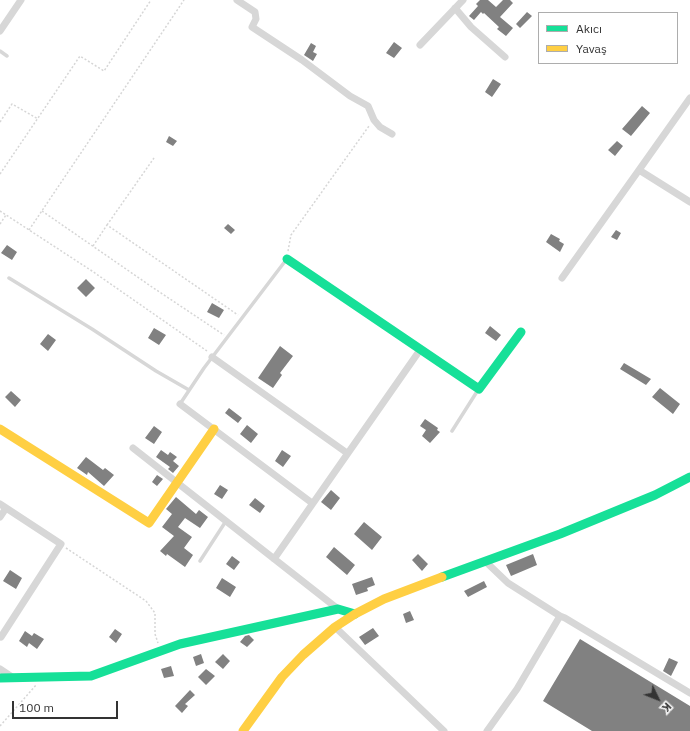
<!DOCTYPE html>
<meta charset="utf-8">
<style>
body{margin:0}
#map{position:relative;width:690px;height:731px;overflow:hidden;background:#fff;font-family:"IBM Plex Sans",sans-serif}
canvas{display:block}
.legend{position:absolute;left:538px;top:12px;width:140px;height:52px;box-sizing:border-box;background:#fff;border:1px solid #adadad;margin:0;padding:5px 7px;list-style:none;font-size:12px;color:#333}
.legend li{display:flex;align-items:center;gap:8px;height:20px}
.legend b{width:20px;border:1px solid #adadad}
.north{position:absolute;left:638px;top:679px;width:40px;height:40px;-webkit-text-stroke:3px #fff;paint-order:stroke;rotate:133deg;font-size:11px;font-weight:700;line-height:16px;text-align:center;color:#333}
.north::after{content:'';display:block;margin:auto;width:14px;height:18px;background:#333;clip-path:polygon(50% 0,100% 100%,50% 72%,0 100%)}
.scale{position:absolute;left:12px;top:701px;width:106px;height:18px;box-sizing:border-box;border:2px solid #333;border-top:0;padding-left:5px;font-size:12px;line-height:14px;white-space:nowrap;color:#333;-webkit-text-stroke:3px #fff;paint-order:stroke}
</style>
<div id="map">
<canvas width="690" height="731"></canvas>
<ul class="legend">
<li><b style="height:5px;background:#16e098"></b>Akıcı</li>
<li><b style="height:5px;background:#ffcf43"></b>Yavaş</li>
</ul>
<div class="north">K</div>
<div class="scale">100 m</div>
</div>
<script>
const c = document.querySelector('canvas').getContext('2d');
c.lineJoin = 'round';
function paint(path, color) {
  c.fillStyle = color;
  c.fill(path, 'evenodd');
}
function shape(rows) {
  const path = new Path2D();
  for (const r of rows) {
    path.moveTo(r[0], r[1]);
    for (let i = 2; i < r.length; i += 2) path.lineTo(r[i], r[i + 1]);
  }
  return path;
}
function trace(path, color, width, dash) {
  c.strokeStyle = color;
  c.lineWidth = width;
  c.lineCap = dash ? 'butt' : 'round';
  c.setLineDash(dash || []);
  c.stroke(path);
}
const building = shape([
 [480,0,488,0,496,7,503,0,510,0,513,3,500,17,513,28,506,36,497,29,499,27,484,13,483,14,481,12,474,20,469,16,478,6,476,4],
 [527,12,532,16,520,28,516,24],
 [394,42,402,48,394,58,386,53],
 [311,43,316,46,313,52,317,54,313,61,304,55],
 [493,79,501,84,492,97,485,92],
 [642,106,650,113,631,136,622,129],
 [169,136,177,141,173,146,166,142],
 [617,141,623,146,615,156,608,150],
 [228,224,235,230,231,234,224,228],
 [616,230,621,233,617,240,611,237],
 [551,234,560,239,559,241,564,244,560,252,546,242],
 [7,245,17,252,12,260,1,253],
 [86,279,95,288,86,297,77,288],
 [212,303,224,310,219,318,207,312],
 [490,326,501,335,496,341,485,333],
 [154,328,166,335,159,345,148,338],
 [48,334,56,340,48,351,40,344],
 [280,346,293,356,280,373,282,375,273,388,258,378],
 [624,363,651,379,646,385,620,369],
 [660,388,680,404,673,414,652,397],
 [11,391,21,400,15,407,5,397],
 [229,408,242,418,238,423,225,413],
 [425,419,438,428,437,430,440,432,430,443,422,436,426,430,420,426],
 [247,425,258,434,251,443,240,434],
 [154,426,162,432,154,444,145,438],
 [161,450,168,455,170,452,177,457,173,461,179,466,173,473,168,469,170,467,156,457],
 [282,450,291,456,283,467,275,461],
 [86,457,103,470,105,468,114,475,104,486,88,472,87,475,77,468],
 [157,475,163,479,157,486,152,482],
 [220,485,228,490,222,499,214,494],
 [331,490,340,498,331,510,321,502],
 [176,497,196,514,199,510,208,517,200,528,185,518,178,527,192,537,184,548,193,555,185,567,167,554,166,556,160,551,174,536,162,527,172,514,166,509],
 [255,498,265,506,260,513,249,505],
 [364,522,382,537,372,550,354,534],
 [334,547,355,565,347,575,326,557],
 [418,554,428,564,422,571,412,560],
 [533,554,537,565,511,576,506,565],
 [232,556,240,562,234,570,226,564],
 [10,570,22,578,16,589,3,581],
 [372,577,375,585,367,588,368,591,356,595,352,584],
 [222,578,236,587,230,597,216,588],
 [484,581,487,587,468,597,464,591],
 [410,611,414,620,406,623,403,614],
 [373,628,379,636,365,645,359,637],
 [115,629,122,634,116,643,109,637],
 [25,631,32,636,34,633,44,639,37,649,29,643,27,647,19,641],
 [249,635,254,640,247,647,240,642,245,636],
 [580,639,690,706,690,731,592,731,543,701],
 [201,654,204,663,196,666,193,657],
 [223,654,230,661,223,669,215,662],
 [669,658,678,662,671,676,663,671],
 [171,666,174,676,164,678,161,669],
 [206,669,215,676,206,685,198,677],
 [190,690,195,695,185,704,188,706,182,713,175,706]
]);
const path = shape([
 [0,122,12,104,38,119],
 [0,174,80,56,104,71,151,0],
 [0,211,92,271,207,351],
 [42,211,152,287,224,335],
 [0,224,6,215],
 [107,225,154,158],
 [29,230,184,0],
 [93,246,107,225,238,315],
 [288,251,291,235,369,126],
 [66,548,146,601,155,613,155,634,158,643],
 [0,726,36,685]
]);
const lane = shape([
 [0,51,7,56],
 [9,278,92,329,156,371,189,390],
 [180,404,204,368,286,260],
 [452,431,478,390],
 [200,561,226,521]
]);
const street = shape([
 [237,0,255,12,256,19,252,27,302,60,350,96,368,106,374,120,380,127,392,134],
 [455,8,471,27,505,57],
 [0,31,21,0],
 [420,45,463,0],
 [639,170,690,98],
 [562,278,639,170,690,202],
 [212,357,347,453],
 [180,404,312,503],
 [133,448,338,609],
 [0,504,61,544,1,637],
 [0,517,6,508],
 [274,559,420,350],
 [486,562,508,583,560,616,565,618,690,693],
 [335,627,444,731],
 [0,669,12,677],
 [487,731,517,689,560,616]
]);
const fast = shape([
 [287,259,479,389,521,332],
 [442,577,560,534,655,495,690,477],
 [0,678,91,676,180,644,338,609,355,614]
]);
const slow = shape([
 [0,429,149,523,214,429],
 [243,731,282,677,303,655,335,627,355,614,384,599,442,577]
]);
paint(building, '#818181');
trace(path, '#d6d6d6', 1.5, [2, 2]);
trace(lane, '#d7d7d7', 3.5);
trace(street, '#d7d7d7', 7);
trace(fast, '#16e098', 9);
trace(slow, '#ffcf43', 9);
</script>
